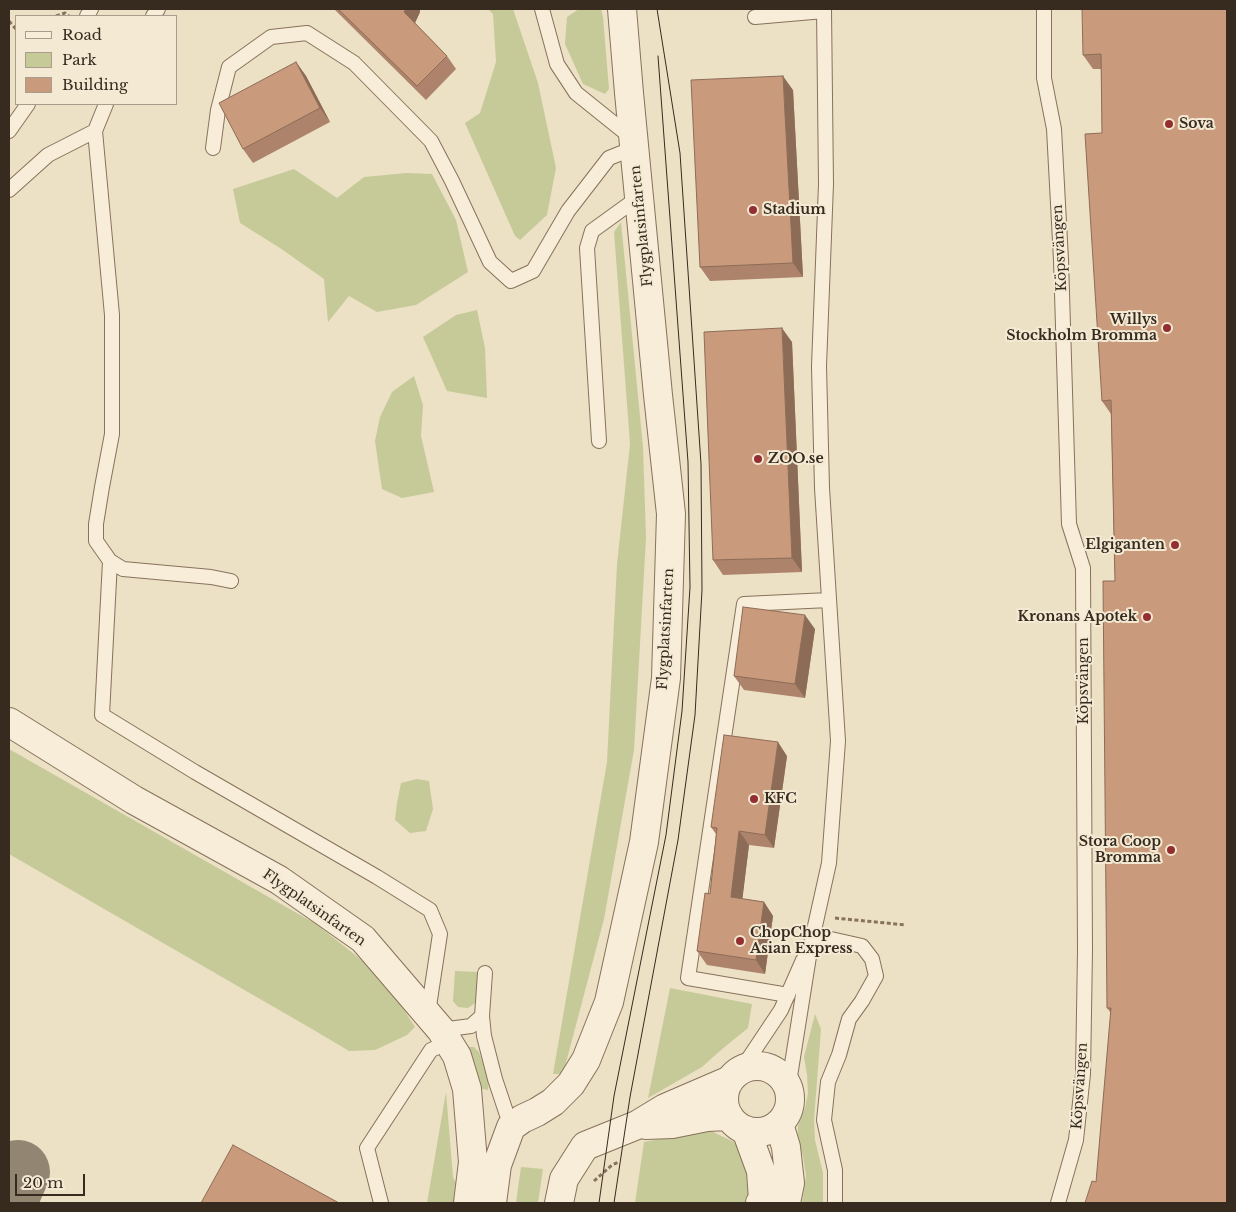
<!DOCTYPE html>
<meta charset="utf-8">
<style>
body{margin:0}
#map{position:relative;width:1236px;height:1212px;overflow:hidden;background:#ece0c5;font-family:"Libre Baskerville",serif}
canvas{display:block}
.frame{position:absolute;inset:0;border:10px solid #372a1f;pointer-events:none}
.legend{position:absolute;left:15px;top:15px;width:162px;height:90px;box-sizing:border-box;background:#f4ead4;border:1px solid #a89d8c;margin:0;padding:6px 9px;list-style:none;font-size:15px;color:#372a1f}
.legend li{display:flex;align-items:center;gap:10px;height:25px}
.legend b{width:25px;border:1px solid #a89d8c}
.scale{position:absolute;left:15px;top:1174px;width:70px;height:22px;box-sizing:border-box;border:2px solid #372a1f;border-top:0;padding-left:6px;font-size:15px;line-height:18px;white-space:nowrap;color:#372a1f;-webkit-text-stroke:4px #f4ead4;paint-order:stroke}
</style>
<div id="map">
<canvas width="1236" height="1212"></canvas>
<div class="frame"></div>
<ul class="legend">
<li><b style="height:6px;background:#f7edd8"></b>Road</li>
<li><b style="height:14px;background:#c6ca99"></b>Park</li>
<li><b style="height:14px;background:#c99a7c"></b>Building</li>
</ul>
<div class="scale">20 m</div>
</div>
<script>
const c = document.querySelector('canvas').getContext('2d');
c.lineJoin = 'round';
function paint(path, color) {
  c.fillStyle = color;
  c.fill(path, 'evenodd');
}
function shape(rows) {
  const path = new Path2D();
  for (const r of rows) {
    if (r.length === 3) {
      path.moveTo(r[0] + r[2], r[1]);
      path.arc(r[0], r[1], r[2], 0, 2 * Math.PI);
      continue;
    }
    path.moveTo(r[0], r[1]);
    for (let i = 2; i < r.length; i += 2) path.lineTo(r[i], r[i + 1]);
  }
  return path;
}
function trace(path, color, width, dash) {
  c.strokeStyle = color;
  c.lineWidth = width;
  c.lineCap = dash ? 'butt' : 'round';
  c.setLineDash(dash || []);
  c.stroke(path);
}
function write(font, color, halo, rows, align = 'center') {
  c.font = font + ' "Libre Baskerville",serif';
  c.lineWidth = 4;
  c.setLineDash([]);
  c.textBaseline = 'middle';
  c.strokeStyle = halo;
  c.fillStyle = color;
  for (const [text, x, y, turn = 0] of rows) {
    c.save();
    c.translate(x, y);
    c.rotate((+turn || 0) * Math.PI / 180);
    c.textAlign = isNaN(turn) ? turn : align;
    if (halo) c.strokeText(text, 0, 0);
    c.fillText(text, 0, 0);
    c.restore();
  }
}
const green = shape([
 [488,9,513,9,538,83,556,168,547,215,520,240,515,236,465,123,480,113,496,62,493,14],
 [579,9,601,9,603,17,609,89,605,94,583,84,565,44,567,17],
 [294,169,337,198,364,177,406,173,432,174,456,220,468,272,416,305,377,312,349,296,328,322,324,279,280,248,240,223,233,189],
 [621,222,643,447,646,538,634,750,604,919,563,1074,553,1074,607,762,617,564,630,444,614,232],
 [477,310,485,348,487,398,447,391,423,337,456,315],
 [414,376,423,405,421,436,434,492,402,498,382,489,375,441,380,417,392,392],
 [9,749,316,924,359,958,379,975,399,1002,415,1027,407,1035,375,1050,349,1051,312,1029,9,854],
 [417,779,429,781,433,809,426,831,410,833,395,820,397,803,401,783],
 [455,971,478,972,478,1001,468,1008,458,1007,453,1001],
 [670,988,752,1004,748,1028,721,1050,702,1067,648,1098],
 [815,1014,821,1029,814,1120,815,1140,823,1173,823,1203,802,1203,806,1176,803,1156,797,1139,798,1126,805,1108,808,1093,807,1075,804,1057],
 [464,1047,474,1047,479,1052,489,1080,488,1090,482,1089],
 [446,1092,453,1177,460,1192,458,1203,427,1203],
 [698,1130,713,1132,734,1142,745,1157,751,1185,745,1203,635,1203,644,1142,676,1136],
 [521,1167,543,1169,538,1203,516,1203]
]);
const taxiway = shape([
 [9,1192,18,1172]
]);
const path = shape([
 [56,16,65,13,69,16],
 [9,21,16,29],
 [835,918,906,925],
 [594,1181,612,1165,619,1162]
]);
const lane = shape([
 [542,9,557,64,576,93,632,138],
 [1044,9,1044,78,1054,129,1061,260,1069,524,1083,568,1085,951,1083,1074,1076,1140,1058,1203],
 [87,16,91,9],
 [153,16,158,9],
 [755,17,824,11],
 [106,104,95,131,112,315,112,434,102,487,96,524,96,541,110,561,102,715,195,772,377,877,430,910,440,934,428,1013],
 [9,131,28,104],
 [213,148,218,110,229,67,271,37,307,33,354,63,431,141,452,181,490,262,511,281,533,271,568,211,609,158,634,148],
 [9,190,48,155,95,131],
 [599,441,587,248,592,231,639,197],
 [110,561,123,569,211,577,231,581],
 [813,935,862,946,872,959,876,976,862,1001,849,1019,839,1055,828,1082,824,1120,835,1170,835,1203],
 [485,973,482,1016,484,1036,495,1079,511,1127],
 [788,995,688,978,744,604,829,600],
 [441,1030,471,1026,482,1016],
 [741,1070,781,1010,803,960],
 [788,1089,811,944,829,863,838,741,822,488,819,366,826,184,824,9],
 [381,1203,367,1148,431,1050,449,1042]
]);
const street = shape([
 [9,722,134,800,279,880,363,939,441,1030,457,1056,467,1089,473,1162,468,1203],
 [757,1099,33],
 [779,1124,786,1147,790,1183,786,1203],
 [646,1125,672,1124,707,1117,729,1116],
 [746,1130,761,1171,763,1200,760,1203],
 [492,1203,497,1165,511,1127,522,1119,537,1112,553,1102,571,1084,586,1060,609,1002,644,842,666,678,671,514,658,395,629,93,622,9],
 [559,1203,564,1179,585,1146,637,1125,665,1108,730,1080]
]);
const tram = shape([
 [599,1203,614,1096,666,835,682,711,690,587,688,462,658,56],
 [614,1203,630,1097,678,840,695,715,702,590,701,464,680,153,657,9]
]);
const wall = shape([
 [334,9,420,9,420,12,415,23,447,56,456,69,426,100],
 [1227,9,1096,1182,1111,1013,1107,1008,1115,581,1111,414,1102,401,1102,133,1101,69,1093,69,1083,55],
 [296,62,306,76,330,122,253,163,243,149],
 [793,90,803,277,710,281,700,267],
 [792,342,802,572,723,575,713,560],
 [815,629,805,698,744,690,734,676],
 [787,756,774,848,749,845,742,899,764,902,773,916,765,974,707,965,697,951,710,894,716,834,711,827]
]);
const shadedWall = shape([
 [406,9,420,9,420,12,414,25,404,12],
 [296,62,306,76,330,122,320,108],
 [783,76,793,90,803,277,793,263],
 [782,328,792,342,802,572,792,558],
 [805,615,815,629,805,698,795,684],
 [778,742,787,756,774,848,765,835],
 [739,831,749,845,741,911,731,897],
 [764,902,773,916,765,974,756,960]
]);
const building = shape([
 [338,9,406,9,404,12,447,56,417,86,338,9],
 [1082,9,1227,9,1227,1203,1085,1203,1092,1181,1096,1182,1111,1008,1107,1008,1103,581,1115,581,1111,400,1102,401,1085,134,1102,133,1101,54,1083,55,1082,9],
 [296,62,320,108,243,149,219,103,296,62],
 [783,76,793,263,700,267,691,80,783,76],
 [782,328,792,558,713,560,704,332,782,328],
 [743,607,805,615,795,684,734,676,743,607],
 [724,735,778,742,765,835,739,831,731,897,764,902,756,960,697,951,705,893,710,894,717,828,711,827,724,735],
 [233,1145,339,1203,201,1203,233,1145]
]);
const markers = [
 [1169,124,5,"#932e31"],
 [753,210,5,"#932e31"],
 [1167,328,5,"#932e31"],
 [758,459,5,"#932e31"],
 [1175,545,5,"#932e31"],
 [1147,617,5,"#932e31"],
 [754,799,5,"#932e31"],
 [1171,850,5,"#932e31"],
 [740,941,5,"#932e31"]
];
const poiNames = [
 ["Sova",1179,124],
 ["Stadium",763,210],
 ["Willys",1157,320,"right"],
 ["Stockholm Bromma",1157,336,"right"],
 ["ZOO.se",768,459],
 ["Elgiganten",1165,545,"right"],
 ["Kronans Apotek",1137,617,"right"],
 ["KFC",764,799],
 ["Stora Coop",1161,842,"right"],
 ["Bromma",1161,858,"right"],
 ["ChopChop",750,933],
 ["Asian Express",750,949]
];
const streetNames = [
 ["Flygplatsinfarten",642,226,-96],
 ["Köpsvängen",1060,248,-93],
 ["Flygplatsinfarten",666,629,-87],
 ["Köpsvängen",1084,681,-90],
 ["Flygplatsinfarten",314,908,35],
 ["Köpsvängen",1080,1086,-86]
];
paint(green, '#c6ca99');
trace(taxiway, '#928572', 64);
trace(lane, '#87725c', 16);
trace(street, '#87725c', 30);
trace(path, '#87725c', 3, [4, 2.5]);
trace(lane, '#f7edd8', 14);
trace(street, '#f7edd8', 28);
trace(tram, '#372a1f', 1);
paint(wall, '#ad846b');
paint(shadedWall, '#8d6c57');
paint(building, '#c99a7c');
trace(building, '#8d6c57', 1);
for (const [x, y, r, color] of markers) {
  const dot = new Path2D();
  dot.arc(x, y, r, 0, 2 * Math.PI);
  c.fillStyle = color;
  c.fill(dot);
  trace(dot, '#f4ead4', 2);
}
write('bold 14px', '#372a1f', '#f4ead4', poiNames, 'left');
write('14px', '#372a1f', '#f4ead4', streetNames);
</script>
